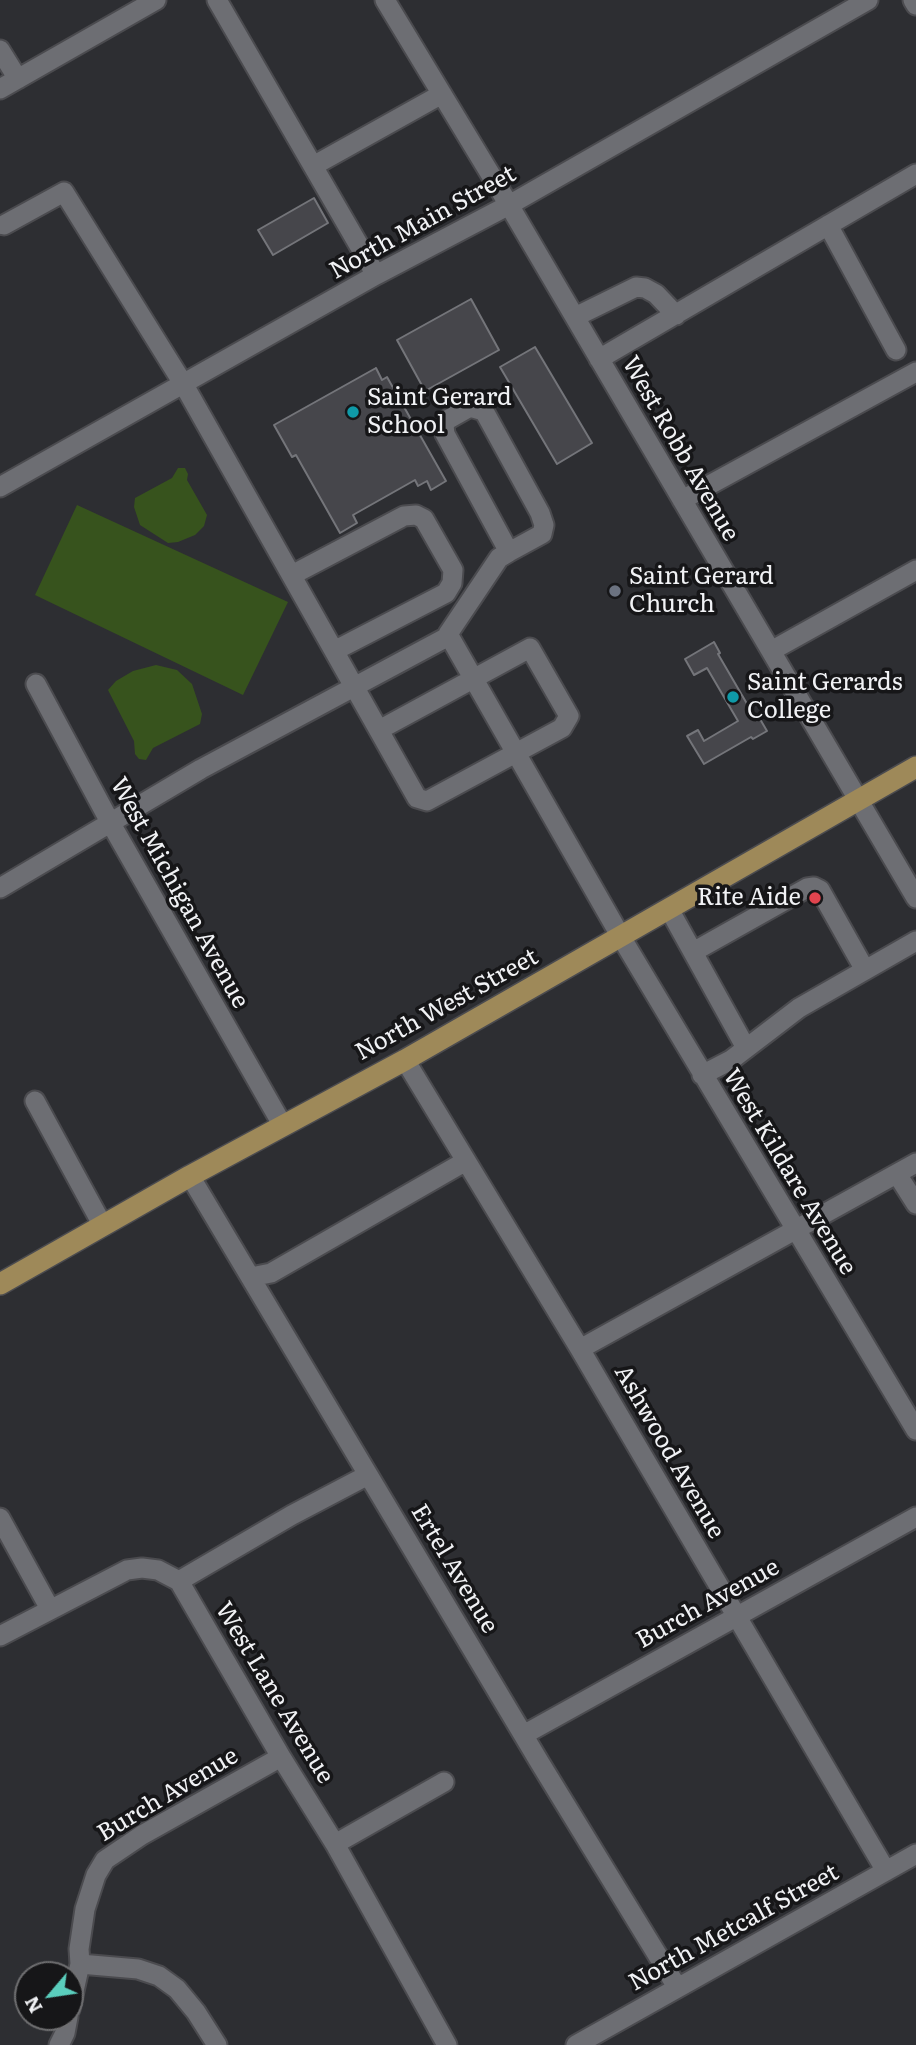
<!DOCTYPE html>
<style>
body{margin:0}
#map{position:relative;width:916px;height:2045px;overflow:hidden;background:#2d2e32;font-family:Literata,serif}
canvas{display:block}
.north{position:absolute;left:14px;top:1961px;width:70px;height:70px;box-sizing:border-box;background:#161618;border:2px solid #6e6e70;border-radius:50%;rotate:241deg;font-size:19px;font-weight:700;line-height:28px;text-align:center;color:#f1f2f5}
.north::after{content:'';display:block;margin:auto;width:24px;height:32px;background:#5acebd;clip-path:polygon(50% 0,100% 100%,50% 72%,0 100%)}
</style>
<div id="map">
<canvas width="916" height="2045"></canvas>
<div class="north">N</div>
</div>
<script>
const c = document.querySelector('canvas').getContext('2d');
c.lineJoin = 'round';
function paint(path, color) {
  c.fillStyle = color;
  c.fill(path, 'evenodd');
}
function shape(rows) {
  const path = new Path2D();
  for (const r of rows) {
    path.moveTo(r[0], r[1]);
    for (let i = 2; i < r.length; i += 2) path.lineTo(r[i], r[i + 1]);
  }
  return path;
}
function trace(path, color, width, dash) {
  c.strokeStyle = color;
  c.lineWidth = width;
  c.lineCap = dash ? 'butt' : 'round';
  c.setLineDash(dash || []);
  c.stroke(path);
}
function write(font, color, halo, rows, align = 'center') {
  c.font = font + ' Literata,serif';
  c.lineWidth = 7;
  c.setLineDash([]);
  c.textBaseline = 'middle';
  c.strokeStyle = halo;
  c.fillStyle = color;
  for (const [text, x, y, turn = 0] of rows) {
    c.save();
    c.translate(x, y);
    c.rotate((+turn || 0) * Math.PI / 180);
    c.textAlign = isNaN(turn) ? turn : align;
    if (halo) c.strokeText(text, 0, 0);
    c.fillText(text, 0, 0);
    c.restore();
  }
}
const green = shape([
 [178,468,185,468,188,474,187,480,207,515,204,526,195,535,178,542,168,543,140,525,134,507,135,498,172,478],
 [77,505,288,602,243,695,35,595],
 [156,665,177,670,192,684,202,714,200,724,153,748,146,760,139,759,135,754,134,741,108,690,116,681,133,671]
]);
const building = shape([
 [314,198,328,223,273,255,258,230,314,198],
 [471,299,499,350,425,391,397,340,471,299],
 [535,347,592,443,557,464,500,367,535,347],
 [376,368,382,380,387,377,446,481,431,490,427,481,418,486,415,480,353,515,357,523,340,533,296,455,292,457,274,425,376,368],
 [714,642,720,653,718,654,757,721,760,719,767,731,753,739,751,737,704,764,687,736,698,730,704,741,738,721,707,668,694,675,685,659,714,642]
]);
const minor = shape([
 [217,0,376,275],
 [385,0,509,205,916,898],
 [913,0,916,5],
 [0,50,18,79],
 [0,89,156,0],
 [313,166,442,94],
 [4,225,64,192,184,385,417,798,427,801,562,728,569,716,530,648,379,730],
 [828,225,896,350],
 [575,317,636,287,645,288,656,294,676,315],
 [599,359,916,174],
 [0,487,376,275,509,205,868,0],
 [682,500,916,372],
 [509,552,445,434,444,426,447,420,470,407,484,411,540,513,544,525,542,534,509,552,499,558,448,634,621,937,916,1430],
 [292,575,404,516,416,515,424,519,453,570,452,583,446,593,334,651],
 [771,651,916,570],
 [36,684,110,822,283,1126],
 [0,888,201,769,449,636],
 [669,909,746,1048],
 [693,952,807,888,814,887,820,890,865,970],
 [405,1060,580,1349,886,1871],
 [702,1075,731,1060,799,1008,916,941],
 [35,1101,103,1226],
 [897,1174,916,1204],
 [190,1176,540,1763,677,1987],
 [251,1277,271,1273,466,1161],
 [580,1349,916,1163],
 [0,1518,50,1609],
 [179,1581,292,1515,368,1475],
 [0,1636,127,1570,142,1568,158,1570,179,1581,281,1757,335,1844,447,2045],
 [525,1734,916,1517],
 [335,1844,444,1782],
 [80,1964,138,1969,159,1976,177,1989,196,2012,217,2045],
 [70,2009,80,1964,79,1949,85,1909,96,1875,105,1860,142,1835,281,1757],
 [59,2045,65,2033,68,2017],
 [576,2045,916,1854]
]);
const major = shape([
 [0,1284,190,1176,405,1060,916,767]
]);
const markers = [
 [353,412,7,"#0f9aa8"],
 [615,591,7,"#6b7280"],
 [733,697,7,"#0f9aa8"],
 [815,898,7,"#e0444e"]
];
const streetNames = [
 ["North Main Street",423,223,-29],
 ["West Robb Avenue",680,449,60],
 ["West Michigan Avenue",179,893,61],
 ["North West Street",447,1005,-29],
 ["West Kildare Avenue",789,1172,59],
 ["Ashwood Avenue",669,1452,60],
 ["Ertel Avenue",454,1569,59],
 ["Burch Avenue",708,1604,-29],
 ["West Lane Avenue",274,1693,59],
 ["Burch Avenue",168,1795,-31],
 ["North Metcalf Street",734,1928,-29]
];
const poiNames = [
 ["Saint Gerard",367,398],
 ["School",367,426],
 ["Saint Gerard",629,577],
 ["Church",629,605],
 ["Saint Gerards",747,683],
 ["College",747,711],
 ["Rite Aide",801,898,"right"]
];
paint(green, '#37531d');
paint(building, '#46464b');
trace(building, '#74757a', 2);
trace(minor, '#4b4b4f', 23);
trace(major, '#4b4b4f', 24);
trace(minor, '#6d6e73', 19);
trace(major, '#9e8959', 21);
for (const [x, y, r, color] of markers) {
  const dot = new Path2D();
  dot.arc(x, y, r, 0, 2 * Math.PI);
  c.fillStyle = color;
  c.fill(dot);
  trace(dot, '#161618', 2.5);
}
write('24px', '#f1f2f5', '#161618', streetNames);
write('24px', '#f1f2f5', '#161618', poiNames, 'left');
</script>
